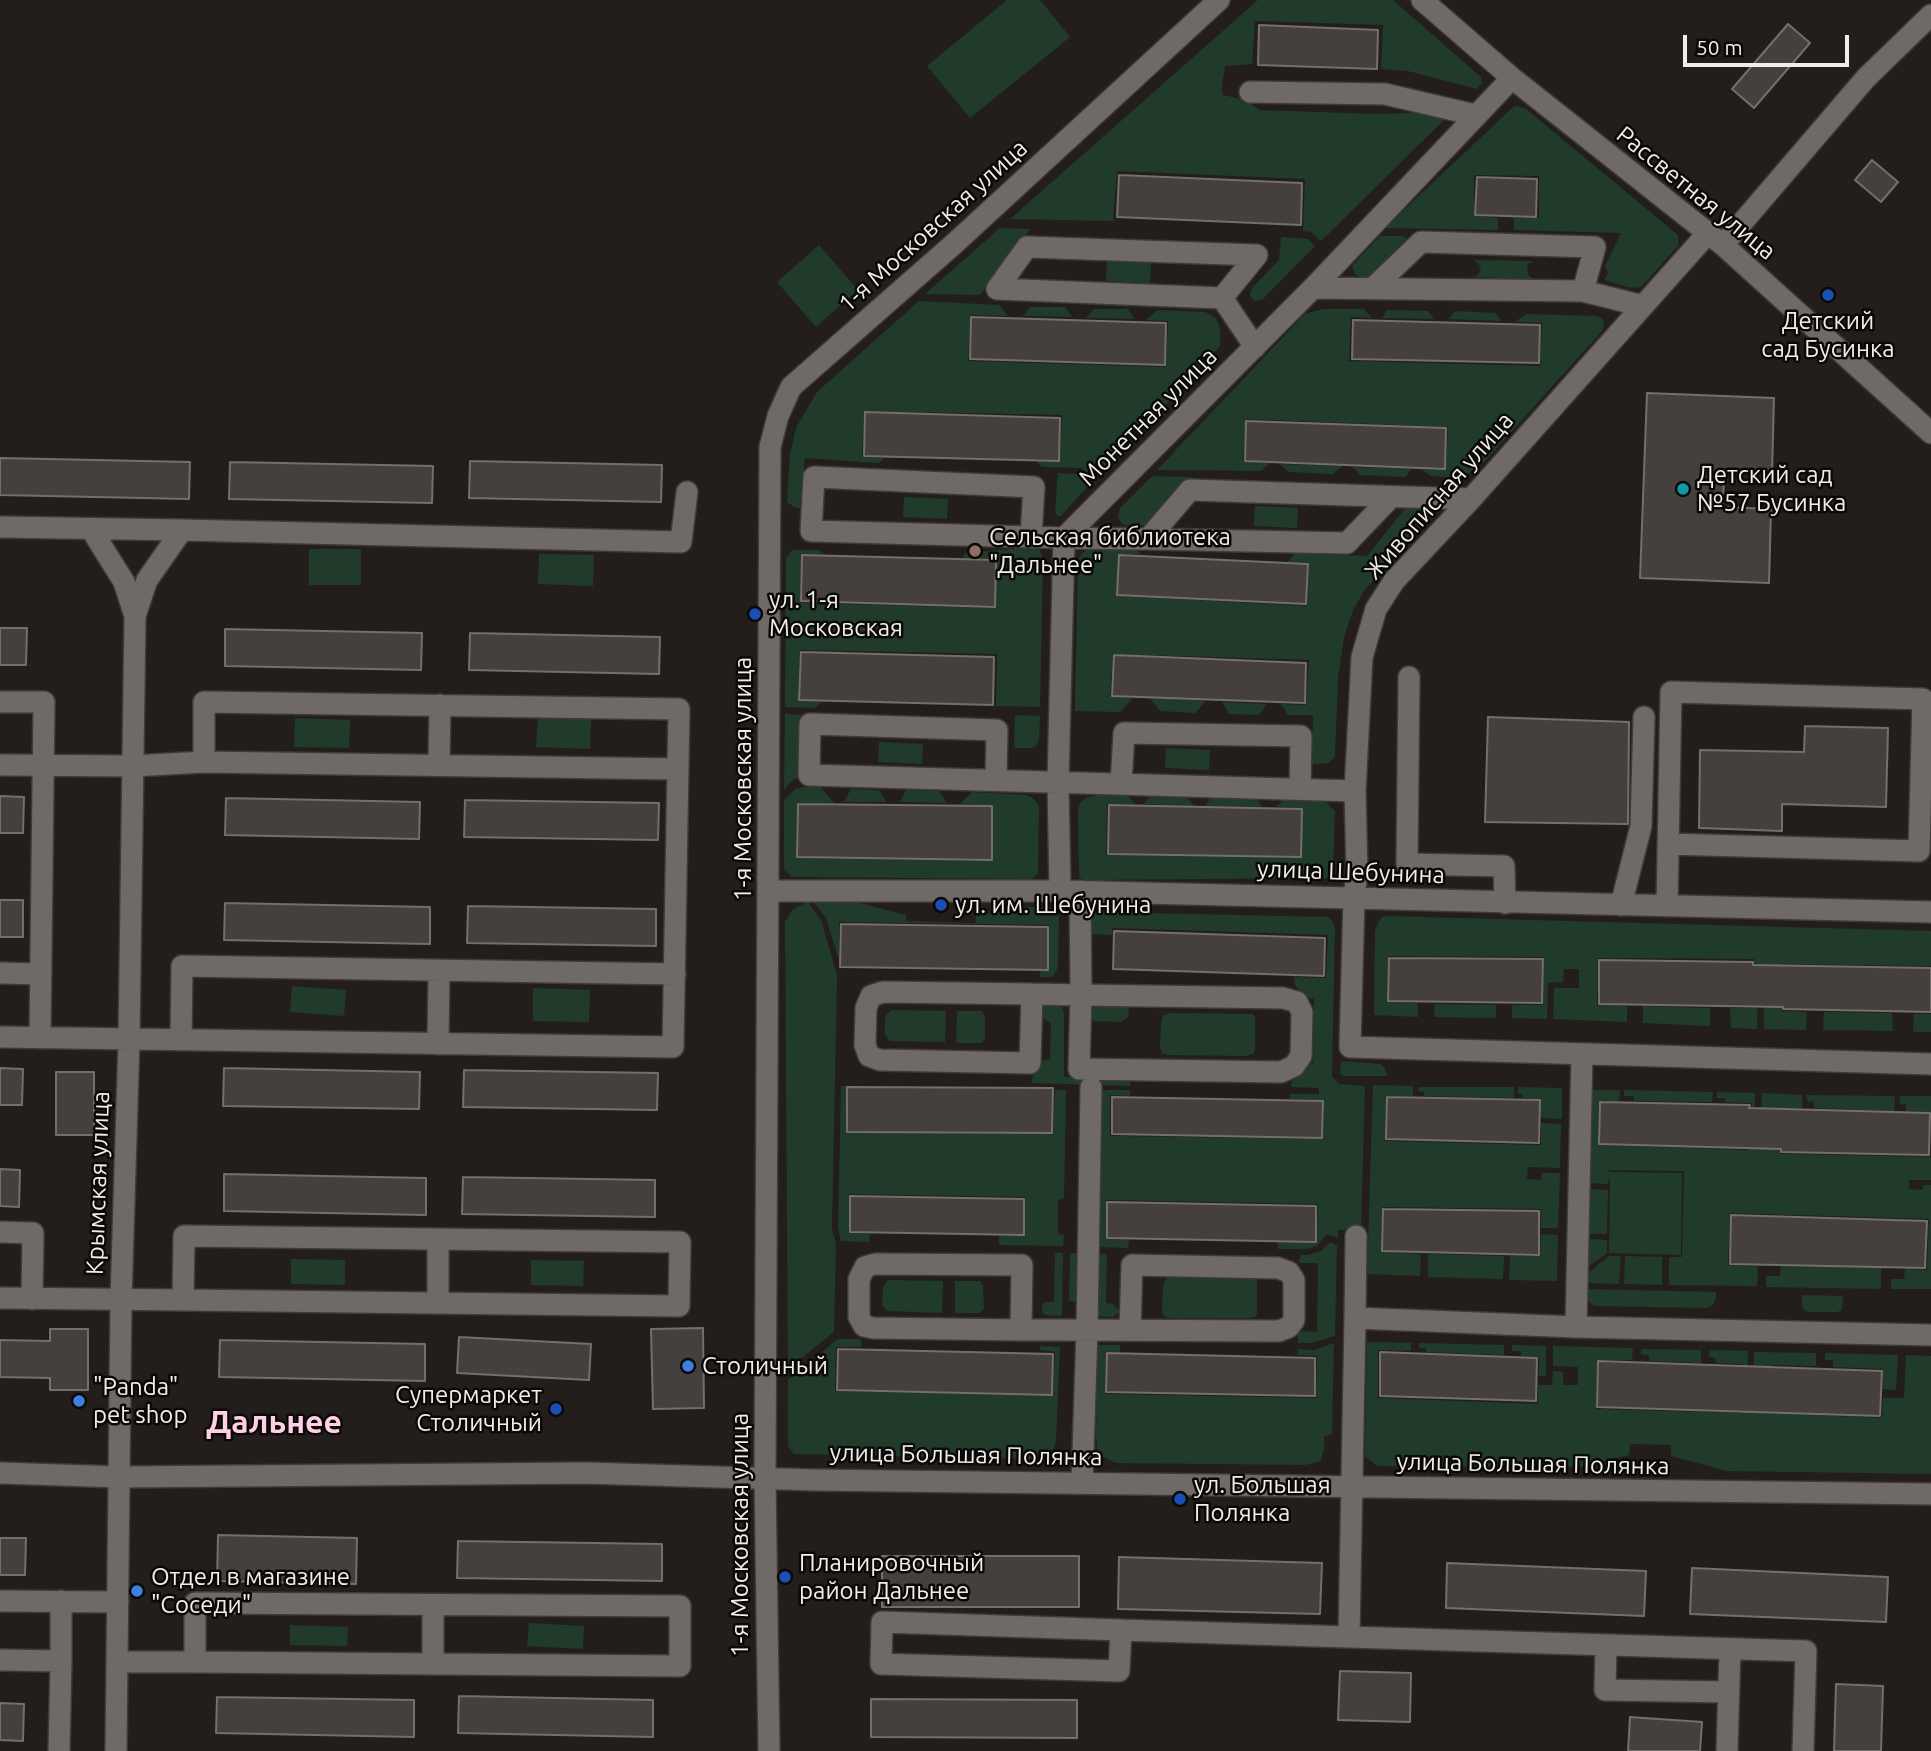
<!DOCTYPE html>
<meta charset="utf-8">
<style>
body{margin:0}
#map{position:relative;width:1931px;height:1751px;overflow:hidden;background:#231e1c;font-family:Ubuntu,sans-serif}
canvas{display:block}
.scale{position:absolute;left:1683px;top:35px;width:166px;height:32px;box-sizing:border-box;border:4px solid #f0edeb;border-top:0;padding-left:9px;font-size:21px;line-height:24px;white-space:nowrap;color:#f0edeb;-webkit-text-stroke:5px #0b0908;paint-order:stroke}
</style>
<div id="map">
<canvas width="1931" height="1751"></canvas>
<div class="scale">50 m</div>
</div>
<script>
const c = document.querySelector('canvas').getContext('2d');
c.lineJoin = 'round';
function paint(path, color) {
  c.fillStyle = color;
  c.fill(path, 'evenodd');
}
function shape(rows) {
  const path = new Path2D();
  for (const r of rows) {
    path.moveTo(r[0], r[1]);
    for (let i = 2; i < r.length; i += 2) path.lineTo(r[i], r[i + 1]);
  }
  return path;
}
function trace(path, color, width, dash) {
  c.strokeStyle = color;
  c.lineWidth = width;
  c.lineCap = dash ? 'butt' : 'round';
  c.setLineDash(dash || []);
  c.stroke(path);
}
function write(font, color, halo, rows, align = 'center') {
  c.font = font + ' Ubuntu,sans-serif';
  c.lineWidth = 5;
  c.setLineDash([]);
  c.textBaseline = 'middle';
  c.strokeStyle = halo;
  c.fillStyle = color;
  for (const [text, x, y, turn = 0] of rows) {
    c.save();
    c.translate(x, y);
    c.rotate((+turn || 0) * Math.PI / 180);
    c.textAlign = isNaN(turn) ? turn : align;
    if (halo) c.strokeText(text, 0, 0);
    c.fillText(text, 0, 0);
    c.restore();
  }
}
const green = shape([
 [1007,0,1040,0,1070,37,970,118,927,66],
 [1258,0,1393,0,1481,77,1482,83,1477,89,1408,71,1381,69,1383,25,1255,21,1252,64,1225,66,1222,86,1223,95,1246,100,1259,110,1376,114,1440,112,1447,117,1321,241,1311,232,1303,231,1305,179,1117,171,1113,221,1010,219],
 [1517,106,1526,109,1678,235,1679,245,1642,286,1638,288,1627,287,1604,280,1608,273,1605,266,1621,233,1514,230,1514,218,1539,218,1539,176,1474,175,1474,216,1498,218,1498,230,1385,228,1512,108],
 [1000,228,1030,229,980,295,925,294],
 [1380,236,1404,236,1406,239,1370,275,1366,278,1361,277,1355,274,1352,266],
 [1281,237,1308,239,1315,246,1263,299,1257,301,1252,299,1250,294,1252,288,1279,260],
 [819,245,858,290,816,327,777,282],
 [1473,260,1534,261,1528,264,1527,270,1529,276,1534,279,1472,277,1478,275,1481,269,1478,263],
 [1107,261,1151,263,1150,283,1106,281],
 [919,301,999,305,1008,316,970,315,968,361,1166,367,1168,321,1146,320,1157,310,1205,312,1215,317,1220,327,1220,346,1149,423,1138,427,1116,450,1112,462,1095,480,1081,468,1042,467,1036,461,1060,462,1062,415,864,411,862,457,884,458,879,463,805,458,800,508,794,507,787,502,790,454,796,428,817,392],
 [1030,307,1065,307,1072,317,1023,316],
 [1094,309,1128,309,1135,319,1086,318],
 [1322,309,1364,309,1372,318,1351,317,1349,361,1540,366,1542,323,1515,322,1526,314,1597,316,1604,320,1603,330,1485,461,1462,478,1431,476,1422,470,1446,470,1448,427,1246,419,1243,461,1270,463,1261,471,1157,470,1305,314],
 [1387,310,1428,311,1434,319,1382,318],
 [1455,311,1495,313,1502,321,1448,319],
 [1280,464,1342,466,1333,474,1289,472],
 [1352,467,1412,469,1405,477,1361,475],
 [1058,473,1077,474,1089,485,1061,516,1058,516,1055,513],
 [1152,476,1192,477,1156,519,1146,525,1132,527,1122,524,1118,517,1120,508],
 [904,497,948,499,947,519,903,517],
 [1255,506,1298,508,1297,528,1254,526],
 [1407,506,1428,507,1432,510,1432,515,1364,591,1353,610,1344,637,1338,678,1335,756,1329,763,1312,764,1313,715,1288,715,1281,704,1306,705,1309,660,1113,654,1110,696,1133,698,1120,712,1075,711,1078,562,1081,554,1088,549,1096,547,1136,549,1140,554,1118,554,1117,596,1307,606,1309,563,1288,562,1295,553,1367,556],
 [1033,547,1040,550,1043,561,1040,707,996,706,997,654,800,650,798,701,822,702,815,708,785,707,786,558,792,550,819,550,824,554,801,554,800,603,995,608,997,559,962,558,966,553],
 [309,549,361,549,361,585,309,585],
 [539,554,594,555,593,586,538,584],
 [1150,698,1206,701,1195,713,1160,711],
 [1222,702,1267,704,1259,715,1229,714],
 [785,714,804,715,803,775,793,780,784,790],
 [1015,715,1040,716,1039,740,1036,746,1032,748,1014,748],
 [538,716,591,719,590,749,536,747],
 [295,718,350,720,349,748,294,747],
 [879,742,923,744,922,764,878,762],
 [1166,748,1210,750,1209,770,1165,768],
 [804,787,821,787,834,803,797,803,796,858,992,861,993,805,960,804,972,792,1026,795,1034,799,1039,806,1038,874,1031,879,792,877,784,870,784,800,795,789],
 [851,789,879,790,886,802,844,802],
 [906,790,939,791,947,803,900,802],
 [1102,794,1126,794,1135,804,1107,804,1106,855,1301,858,1303,808,1276,807,1286,798,1309,798,1326,802,1335,811,1333,871,1329,877,1326,878,1084,880,1079,876,1078,811,1080,803,1086,798],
 [1151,795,1186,796,1194,806,1144,804],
 [1211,797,1256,798,1262,807,1205,806],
 [813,901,856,902,906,915,906,921,975,923,976,916,1022,907,1051,907,1059,914,1058,967,1053,977,1040,977,1040,971,1048,971,1049,925,839,922,839,960,826,918],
 [808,902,821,920,837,975,832,1230,836,1244,834,1332,788,1369,785,922,792,910],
 [1098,912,1328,917,1332,921,1335,928,1332,1076,1339,1084,1365,1086,1361,1230,1338,1230,1338,1238,1327,1234,1317,1246,1307,1249,1278,1249,1277,1242,1317,1243,1318,1204,1106,1200,1106,1239,1129,1240,1128,1248,1095,1247,1101,1090,1130,1090,1130,1096,1110,1095,1110,1136,1323,1139,1324,1100,1290,1099,1290,1094,1319,1094,1319,1088,1291,1087,1293,1074,1305,1065,1313,1063,1314,999,1306,997,1300,992,1295,985,1294,977,1326,978,1328,935,1112,928,1112,935,1091,934,1092,916,1094,913],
 [1386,916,1931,931,1931,966,1782,964,1781,1011,1807,1012,1806,1030,1764,1029,1764,981,1758,981,1757,1029,1731,1028,1730,1008,1753,1008,1754,959,1598,958,1597,1005,1627,1006,1627,1022,1553,1019,1554,988,1579,988,1579,969,1564,969,1563,982,1548,983,1547,1019,1512,1018,1512,1005,1543,1005,1544,957,1388,956,1387,1002,1418,1003,1418,1017,1374,1015,1375,931,1378,923,1382,917],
 [292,986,346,990,344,1016,290,1012],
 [533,988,590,990,589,1022,533,1021],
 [1056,1003,1062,1007,1064,1013,1064,1077,1130,1079,1130,1086,1031,1083,1038,1062,1050,1059,1051,1023,1047,1021,1041,1016,1042,1004],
 [1121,1003,1129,1007,1128,1017,1121,1022,1095,1021,1091,1019,1090,1008,1092,1004],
 [1435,1004,1496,1005,1496,1018,1434,1017],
 [1643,1006,1710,1008,1710,1026,1643,1023],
 [891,1010,946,1011,945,1042,890,1041,885,1035,885,1017],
 [957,1011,981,1011,985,1016,985,1038,982,1043,956,1043],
 [1824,1012,1892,1013,1893,1031,1823,1030],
 [1169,1013,1253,1014,1255,1018,1255,1051,1253,1054,1246,1056,1168,1055,1162,1053,1160,1047,1161,1023,1163,1016],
 [1914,1014,1931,1014,1931,1032,1913,1032],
 [1341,1061,1380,1064,1384,1067,1388,1076,1343,1076,1340,1074],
 [1373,1085,1413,1086,1413,1096,1386,1096,1385,1141,1541,1145,1541,1123,1561,1124,1560,1168,1528,1167,1527,1179,1541,1180,1542,1173,1560,1173,1558,1228,1541,1228,1540,1209,1382,1207,1381,1252,1421,1254,1420,1276,1367,1274],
 [841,1086,846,1086,846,1133,1053,1134,1055,1090,1066,1090,1064,1199,1058,1200,1058,1234,1064,1235,1063,1246,999,1245,999,1236,1025,1236,1025,1197,849,1194,849,1233,870,1234,869,1242,841,1241,838,1228],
 [1418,1087,1514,1087,1514,1098,1424,1096,1424,1092,1418,1091],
 [1518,1087,1562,1088,1562,1119,1541,1118,1541,1099,1523,1098,1523,1094,1518,1094],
 [1593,1090,1620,1090,1619,1101,1599,1101,1598,1145,1749,1150,1752,1103,1725,1102,1725,1098,1717,1098,1717,1092,1755,1093,1754,1129,1760,1129,1762,1093,1802,1095,1802,1108,1780,1108,1780,1154,1931,1157,1931,1180,1909,1180,1909,1189,1923,1190,1923,1185,1931,1185,1931,1289,1891,1289,1891,1279,1904,1279,1905,1269,1927,1270,1929,1219,1730,1213,1728,1265,1758,1266,1757,1286,1669,1285,1669,1257,1682,1257,1684,1171,1609,1170,1609,1172,1682,1173,1681,1255,1609,1253,1610,1173,1608,1184,1590,1183],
 [1624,1090,1713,1092,1712,1102,1634,1101,1634,1096,1624,1096],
 [1807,1095,1895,1096,1894,1111,1814,1108,1814,1102,1807,1101],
 [1900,1096,1931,1096,1931,1112,1906,1111,1906,1104,1900,1104],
 [1590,1189,1608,1190,1607,1234,1589,1234],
 [1541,1234,1558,1235,1557,1281,1509,1280,1510,1256,1540,1256],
 [1589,1239,1607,1240,1607,1253,1588,1267],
 [1330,1242,1337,1245,1335,1336,1312,1343,1298,1343,1298,1331,1317,1332,1318,1263,1299,1263,1300,1255,1308,1255,1321,1251],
 [1055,1253,1063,1253,1062,1316,1045,1315,1042,1312,1042,1306,1045,1302,1054,1302],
 [1070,1253,1079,1253,1078,1302,1069,1301],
 [1095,1254,1107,1254,1106,1303,1113,1304,1120,1311,1113,1317,1093,1316],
 [1428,1254,1504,1256,1503,1279,1428,1277],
 [1609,1256,1621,1256,1619,1284,1587,1283,1588,1273],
 [1625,1256,1662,1257,1662,1285,1624,1284],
 [291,1259,345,1260,345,1285,291,1284],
 [531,1260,584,1261,583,1286,531,1285],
 [1781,1266,1881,1268,1881,1289,1766,1287,1766,1276,1780,1276],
 [1172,1276,1255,1277,1257,1281,1257,1314,1255,1317,1248,1318,1171,1318,1164,1316,1162,1310,1163,1286,1166,1279],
 [888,1280,943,1281,942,1313,887,1311,882,1305,883,1287],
 [955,1281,980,1281,983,1286,984,1308,980,1313,955,1313],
 [1587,1289,1716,1292,1716,1298,1713,1305,1707,1308,1594,1306,1587,1300],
 [1802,1295,1843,1296,1842,1310,1837,1312,1809,1312,1804,1310,1802,1306],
 [838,1339,861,1339,861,1347,836,1347,835,1391,1053,1396,1055,1352,1040,1350,1040,1346,1060,1347,1056,1442,1051,1455,1042,1459,794,1454,788,1446,788,1380],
 [1367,1342,1411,1343,1411,1351,1378,1350,1378,1398,1538,1404,1538,1385,1552,1385,1553,1371,1563,1372,1563,1385,1578,1385,1578,1367,1553,1366,1553,1346,1633,1348,1632,1360,1597,1360,1596,1409,1741,1413,1742,1391,1753,1391,1754,1352,1816,1353,1816,1366,1772,1365,1769,1413,1882,1418,1883,1398,1904,1398,1906,1355,1931,1356,1931,1474,1727,1471,1671,1456,1671,1445,1630,1444,1629,1455,1582,1467,1377,1466,1365,1456],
 [1334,1343,1332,1435,1324,1436,1324,1449,1321,1460,1315,1463,1304,1465,1116,1463,1101,1456,1097,1448,1096,1435,1098,1345,1120,1345,1120,1352,1106,1352,1105,1394,1316,1398,1317,1356,1297,1355,1298,1349,1314,1350],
 [1419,1343,1504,1345,1504,1355,1426,1352,1426,1348,1419,1348],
 [1512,1345,1546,1346,1546,1376,1539,1376,1539,1357,1521,1356,1521,1351,1512,1351],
 [1641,1349,1701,1350,1701,1363,1649,1361,1649,1355,1641,1354],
 [1709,1350,1748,1351,1747,1383,1743,1383,1743,1364,1716,1363,1715,1358,1709,1357],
 [1825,1353,1898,1355,1896,1390,1883,1389,1883,1369,1833,1367,1833,1360,1825,1360],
 [529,1623,584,1626,583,1649,527,1646],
 [290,1625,348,1627,347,1646,290,1645]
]);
const building = shape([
 [1788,24,1810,43,1754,108,1732,89,1788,24],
 [1259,25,1378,30,1377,69,1258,65,1259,25],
 [1872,160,1898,182,1881,202,1855,180,1872,160],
 [1119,175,1302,183,1301,225,1117,217,1119,175],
 [1477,177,1537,179,1536,217,1475,215,1477,177],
 [971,317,1166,323,1165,365,970,359,971,317],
 [1353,320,1540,325,1539,363,1352,359,1353,320],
 [1647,393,1774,398,1772,472,1724,470,1723,507,1771,509,1769,583,1640,578,1647,393],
 [865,412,1060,418,1059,461,864,456,865,412],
 [1246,421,1446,428,1445,469,1245,461,1246,421],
 [0,458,190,462,189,499,0,495,0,458],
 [470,461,662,465,661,502,469,498,470,461],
 [230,462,433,466,432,503,229,499,230,462],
 [802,555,996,560,995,607,801,601,802,555],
 [1119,555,1308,564,1306,604,1117,595,1119,555],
 [0,628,27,628,26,665,0,665,0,628],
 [225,629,422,633,421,670,225,666,225,629],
 [470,633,660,637,659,674,469,670,470,633],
 [801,652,994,657,993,705,799,700,801,652],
 [1114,655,1306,663,1305,703,1112,696,1114,655],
 [1488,717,1629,722,1628,824,1485,822,1488,717],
 [1805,726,1888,728,1886,807,1782,804,1782,831,1699,828,1700,750,1804,752,1805,726],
 [0,796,24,797,23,833,0,833,0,796],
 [226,798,420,802,419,839,225,835,226,798],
 [465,800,659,803,658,840,464,837,465,800],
 [798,804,992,806,992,860,797,857,798,804],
 [1109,805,1302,809,1301,857,1108,854,1109,805],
 [0,900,23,900,23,937,0,937,0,900],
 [225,903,430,907,430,944,224,940,225,903],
 [468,906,656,909,656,946,467,943,468,906],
 [841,924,1048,927,1048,970,840,967,841,924],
 [1114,931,1325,938,1324,976,1113,969,1114,931],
 [1389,958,1543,959,1542,1003,1388,1001,1389,958],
 [1599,960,1753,962,1753,965,1931,968,1931,1012,1783,1009,1783,1007,1599,1004,1599,960],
 [0,1068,23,1069,22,1105,0,1105,0,1068],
 [224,1068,420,1072,419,1109,223,1106,224,1068],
 [464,1070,658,1073,657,1110,463,1107,464,1070],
 [56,1072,94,1072,94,1135,56,1135,56,1072],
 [847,1087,1053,1088,1052,1133,847,1132,847,1087],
 [1112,1097,1323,1101,1322,1138,1112,1134,1112,1097],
 [1387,1097,1540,1100,1539,1143,1386,1139,1387,1097],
 [1600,1102,1750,1105,1749,1108,1930,1113,1929,1155,1781,1152,1781,1149,1599,1144,1600,1102],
 [0,1169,20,1170,19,1207,0,1206,0,1169],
 [224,1174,426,1178,426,1215,224,1211,224,1174],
 [463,1177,655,1180,655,1217,462,1214,463,1177],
 [850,1196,1024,1199,1024,1235,850,1232,850,1196],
 [1107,1202,1316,1206,1316,1242,1107,1238,1107,1202],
 [1383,1209,1539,1211,1539,1255,1382,1251,1383,1209],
 [1731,1215,1927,1221,1925,1268,1730,1264,1731,1215],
 [703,1328,704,1408,653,1409,651,1329,703,1328],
 [50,1329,88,1329,88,1390,50,1390,50,1378,0,1377,0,1340,50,1341,50,1329],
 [459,1337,591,1344,589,1380,457,1373,459,1337],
 [220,1340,425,1344,425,1381,219,1377,220,1340],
 [838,1349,1053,1354,1052,1395,837,1390,838,1349],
 [1380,1352,1537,1358,1536,1401,1380,1396,1380,1352],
 [1107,1353,1315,1358,1315,1396,1106,1392,1107,1353],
 [1598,1361,1882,1371,1880,1416,1597,1407,1598,1361],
 [218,1535,357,1538,356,1584,217,1581,218,1535],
 [0,1538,26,1538,25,1575,0,1575,0,1538],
 [458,1541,662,1544,662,1581,457,1578,458,1541],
 [882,1556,1079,1556,1079,1607,882,1607,882,1556],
 [1119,1557,1322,1563,1320,1614,1118,1609,1119,1557],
 [1447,1563,1646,1571,1644,1616,1446,1608,1447,1563],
 [1692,1568,1888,1577,1886,1622,1690,1614,1692,1568],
 [1340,1671,1411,1673,1410,1722,1338,1720,1340,1671],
 [1836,1684,1883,1686,1881,1751,1834,1751,1836,1684],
 [459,1696,653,1700,653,1737,458,1733,459,1696],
 [217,1697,414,1700,414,1737,216,1733,217,1697],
 [871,1699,1077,1700,1077,1738,871,1737,871,1699],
 [0,1703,24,1704,23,1741,0,1740,0,1703],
 [1630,1717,1702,1722,1700,1751,1628,1751,1630,1717]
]);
const minor = shape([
 [1422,0,1512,78,1723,245,1931,433],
 [1250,92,1385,94,1475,115],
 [1708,233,1471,499,1394,581,1376,609,1362,657,1355,791,1357,873,1354,898,1350,1047,1931,1064],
 [1723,245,1866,78,1931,15],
 [1313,288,1583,291,1643,306],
 [1373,288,1421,242,1595,247,1583,291],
 [1222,298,1257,255,1027,247,997,289,1222,298,1255,347],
 [0,527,182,530,681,542,687,492],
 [91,529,124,582,135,616,147,580,182,530],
 [1031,537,1034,487,814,477,811,531,1031,537,1064,538,1148,539,1190,490,1471,499],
 [1148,539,1347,543,1391,497],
 [1409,677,1407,864,1504,866,1505,903],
 [0,702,44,702,40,1038],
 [0,765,133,766,204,762,677,769],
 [439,765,440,705],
 [996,779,997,730,810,724,809,775,1355,791],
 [1121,784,1124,733,1301,736,1300,789],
 [769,891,1060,891,1931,912],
 [1060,891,1058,782,1064,538,1313,288,1512,78],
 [1621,905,1641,826,1644,717],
 [1667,906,1671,692,1923,699,1919,851,1668,844],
 [0,973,41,974],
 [1032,994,1030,1063,880,1060,869,1056,865,1045,866,1008,871,996,883,992,1032,994,1081,995,1283,998,1297,1002,1302,1012,1301,1056,1294,1066,1281,1072,1079,1069,1081,995,1080,891],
 [0,1037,673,1047,679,709,204,702,204,762],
 [181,1040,182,966,675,974],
 [438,1044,439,970],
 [0,1232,33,1233,32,1299],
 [0,1298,183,1300,679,1306,680,1242,184,1236,183,1300],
 [438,1303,438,1239],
 [1355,1318,1356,1236],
 [1576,1327,1582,1054],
 [1021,1330,1022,1265,875,1264,865,1267,859,1279,859,1317,864,1326,873,1328,1021,1330,1064,1330,1279,1331,1289,1327,1294,1320,1294,1280,1289,1272,1278,1268,1132,1265,1130,1330],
 [0,1473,120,1477,587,1473,815,1480,1931,1494],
 [1082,1483,1087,1330,1091,1087],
 [0,1601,118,1602],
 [1121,1630,1119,1671,881,1664,882,1622,1121,1630,1349,1637,1806,1651,1803,1751],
 [1349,1637,1355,1318,1576,1327,1931,1335],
 [1606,1645,1605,1690,1728,1692],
 [0,1660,61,1661,61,1601],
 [117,1662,195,1662,680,1666,680,1606,195,1603,195,1662],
 [433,1664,433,1605],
 [59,1751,61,1661],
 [116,1751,121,1300,129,1040,135,616],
 [769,1751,765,1479,770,447,778,416,791,387,955,243,1219,0],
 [1727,1751,1730,1649]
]);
const markers = [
 [1828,295,7,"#1a4fb4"],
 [1683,489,7,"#0f9aa8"],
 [975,551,7,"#8d6e63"],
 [755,614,7,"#1a4fb4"],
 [941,905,7,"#1a4fb4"],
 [688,1366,7,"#3f7fe0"],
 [79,1401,7,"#3f7fe0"],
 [556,1409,7,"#1a4fb4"],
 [1180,1499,7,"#1a4fb4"],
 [785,1577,7,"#1a4fb4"],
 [137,1591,7,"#3f7fe0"]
];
const streetNames = [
 ["Рассветная улица",1696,193,39],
 ["1-я Московская улица",933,226,-42],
 ["Монетная улица",1148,417,-45],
 ["Живописная улица",1439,496,-49],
 ["1-я Московская улица",743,779,-90],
 ["улица Шебунина",1351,872,2],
 ["Крымская улица",98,1183,-88],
 ["улица Большая Полянка",966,1455,1],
 ["улица Большая Полянка",1533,1464,1],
 ["1-я Московская улица",740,1535,-90]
];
const poiNames = [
 ["Детский",1828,321,"center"],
 ["сад Бусинка",1828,349,"center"],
 ["Детский сад",1697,475],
 ["№57 Бусинка",1697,503],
 ["Сельская библиотека",989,537],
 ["\"Дальнее\"",989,565],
 ["ул. 1-я",769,600],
 ["Московская",769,628],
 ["ул. им. Шебунина",955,905],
 ["Столичный",702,1366],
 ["\"Panda\"",93,1387],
 ["pet shop",93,1415],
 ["Супермаркет",542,1395,"right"],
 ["Столичный",542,1423,"right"],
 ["ул. Большая",1194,1485],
 ["Полянка",1194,1513],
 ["Планировочный",799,1563],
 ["район Дальнее",799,1591],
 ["Отдел в магазине",151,1577],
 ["\"Соседи\"",151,1605]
];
const districtNames = [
 ["Дальнее",274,1422]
];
paint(green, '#213b2a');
paint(building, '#45403e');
trace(building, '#746f6c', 2);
trace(minor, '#3e3a39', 24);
trace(minor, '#6f6967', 21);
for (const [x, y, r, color] of markers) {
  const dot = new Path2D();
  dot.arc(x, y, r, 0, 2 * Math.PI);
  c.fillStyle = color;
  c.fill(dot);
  trace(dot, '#0b0908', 2.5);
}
write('24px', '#f0edeb', '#0b0908', streetNames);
write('24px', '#f0edeb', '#0b0908', poiNames, 'left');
write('bold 32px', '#ffcfe4', '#0b0908', districtNames);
</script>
